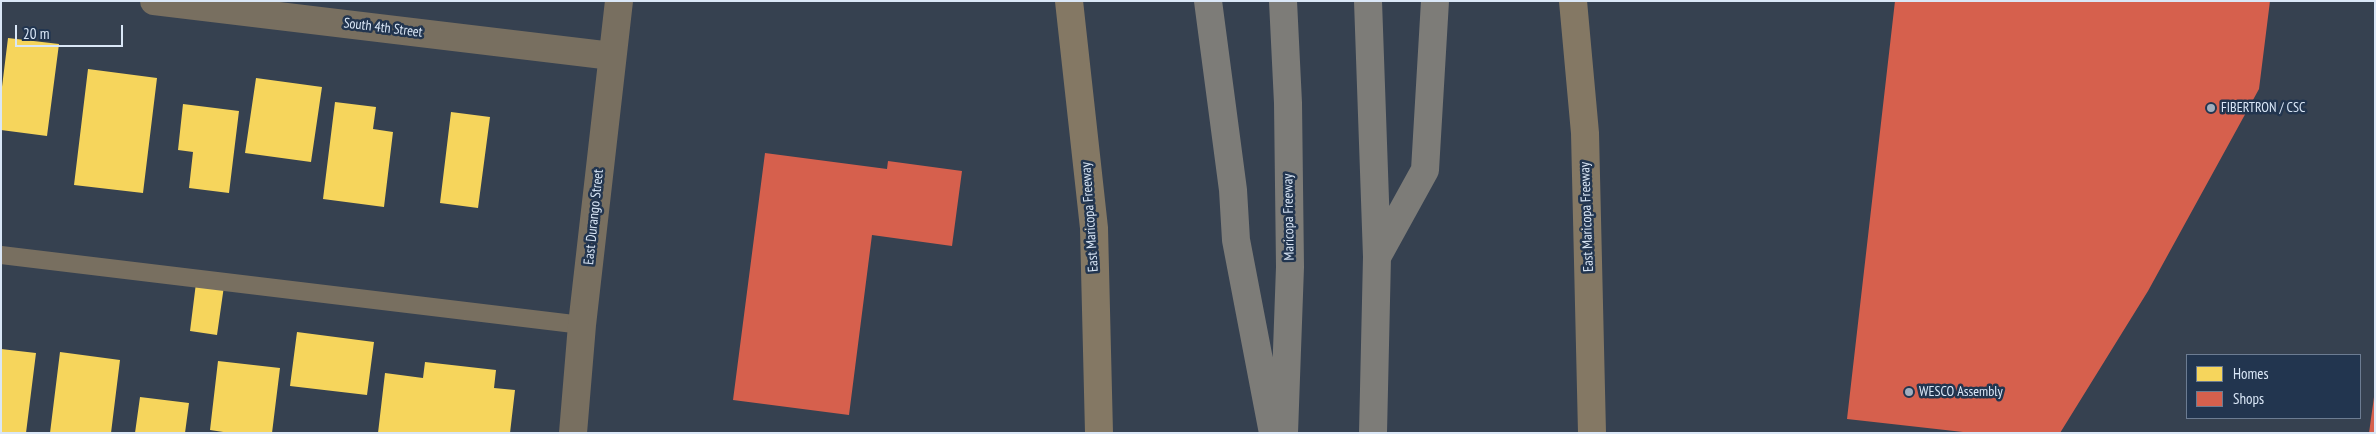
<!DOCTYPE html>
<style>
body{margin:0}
#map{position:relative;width:2376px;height:434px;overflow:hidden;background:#364150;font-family:"PT Sans Narrow",sans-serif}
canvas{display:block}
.frame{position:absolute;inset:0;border:2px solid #dae7f7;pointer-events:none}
.legend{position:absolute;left:2186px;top:354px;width:175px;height:65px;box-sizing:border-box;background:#22354f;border:1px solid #6c7c92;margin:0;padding:6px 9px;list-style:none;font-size:15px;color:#dae7f7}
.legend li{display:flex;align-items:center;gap:10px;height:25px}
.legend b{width:25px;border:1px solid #6c7c92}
.scale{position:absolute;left:15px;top:25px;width:108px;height:22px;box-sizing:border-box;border:2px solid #dae7f7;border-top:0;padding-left:6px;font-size:15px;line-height:18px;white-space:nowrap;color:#dae7f7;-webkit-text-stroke:4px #22354f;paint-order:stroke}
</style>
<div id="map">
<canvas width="2376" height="434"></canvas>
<div class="frame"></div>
<ul class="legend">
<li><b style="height:14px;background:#f6d55c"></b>Homes</li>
<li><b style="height:14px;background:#d6604d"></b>Shops</li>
</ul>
<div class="scale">20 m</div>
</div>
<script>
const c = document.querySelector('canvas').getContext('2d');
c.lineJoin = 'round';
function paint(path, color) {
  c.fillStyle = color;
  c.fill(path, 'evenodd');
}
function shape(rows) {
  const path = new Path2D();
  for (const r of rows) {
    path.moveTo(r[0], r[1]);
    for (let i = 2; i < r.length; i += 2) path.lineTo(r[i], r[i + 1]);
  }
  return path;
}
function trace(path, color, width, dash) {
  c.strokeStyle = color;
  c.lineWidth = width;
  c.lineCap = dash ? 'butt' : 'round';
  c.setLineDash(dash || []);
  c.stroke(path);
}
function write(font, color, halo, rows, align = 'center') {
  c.font = font + ' "PT Sans Narrow",sans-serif';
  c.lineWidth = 5;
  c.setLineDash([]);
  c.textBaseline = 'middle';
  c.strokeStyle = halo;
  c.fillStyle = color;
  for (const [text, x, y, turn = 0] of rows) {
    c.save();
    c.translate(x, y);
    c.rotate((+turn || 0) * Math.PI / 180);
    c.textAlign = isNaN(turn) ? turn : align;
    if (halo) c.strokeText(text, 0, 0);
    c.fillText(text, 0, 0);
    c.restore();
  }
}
const homes = shape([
 [8,38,59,44,47,136,1,130,1,95],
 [88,69,157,78,143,193,74,185],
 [256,78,322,87,311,162,245,153],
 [335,102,376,107,373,129,393,132,384,207,323,199],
 [183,104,239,111,229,193,189,188,193,152,178,150],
 [451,112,490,117,478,208,440,203],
 [196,283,224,286,217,335,190,331],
 [297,332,374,342,367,395,290,386],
 [1,349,36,353,26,433,1,433],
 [60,352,120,360,111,433,50,433],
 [218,361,280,368,272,433,230,433,210,430],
 [425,362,496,370,494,388,515,390,510,433,378,433,385,373,423,378],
 [140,397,189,403,185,433,135,433]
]);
const shops = shape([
 [1895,1,2270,1,2259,89,2148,291,2060,433,1972,433,1847,419],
 [765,153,887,169,888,161,962,171,952,246,872,235,849,415,733,400],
 [2374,397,2375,433,2369,433]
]);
const service = shape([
 [1,255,582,325]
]);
const minor = shape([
 [154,1,612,56],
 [573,433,582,325,619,1]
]);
const secondary = shape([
 [1069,1,1094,228,1099,433],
 [1573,1,1585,133,1592,433]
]);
const motorway = shape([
 [1208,1,1233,190,1236,240,1273,433],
 [1283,1,1288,103,1290,267,1284,433],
 [1368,1,1377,257,1373,433],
 [1377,257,1425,170,1435,1]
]);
const markers = [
 [2211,108,5,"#a1adbd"],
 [1909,392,5,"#a1adbd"]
];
const streetNames = [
 ["South 4th Street",383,28,7],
 ["East Durango Street",594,217,-84],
 ["East Maricopa Freeway",1090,217,-94],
 ["Maricopa Freeway",1289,217,-91],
 ["East Maricopa Freeway",1587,217,-92]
];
const poiNames = [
 ["FIBERTRON / CSC",2221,108],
 ["WESCO Assembly",1919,392]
];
paint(homes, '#f6d55c');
paint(shops, '#d6604d');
trace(service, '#786f60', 18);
trace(minor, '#786f60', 28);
trace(secondary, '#847864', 28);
trace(motorway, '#7d7c78', 28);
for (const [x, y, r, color] of markers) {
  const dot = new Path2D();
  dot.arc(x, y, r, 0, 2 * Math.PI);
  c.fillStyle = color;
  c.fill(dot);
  trace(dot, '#22354f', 2);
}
write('14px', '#dae7f7', '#22354f', streetNames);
write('14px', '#dae7f7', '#22354f', poiNames, 'left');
</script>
